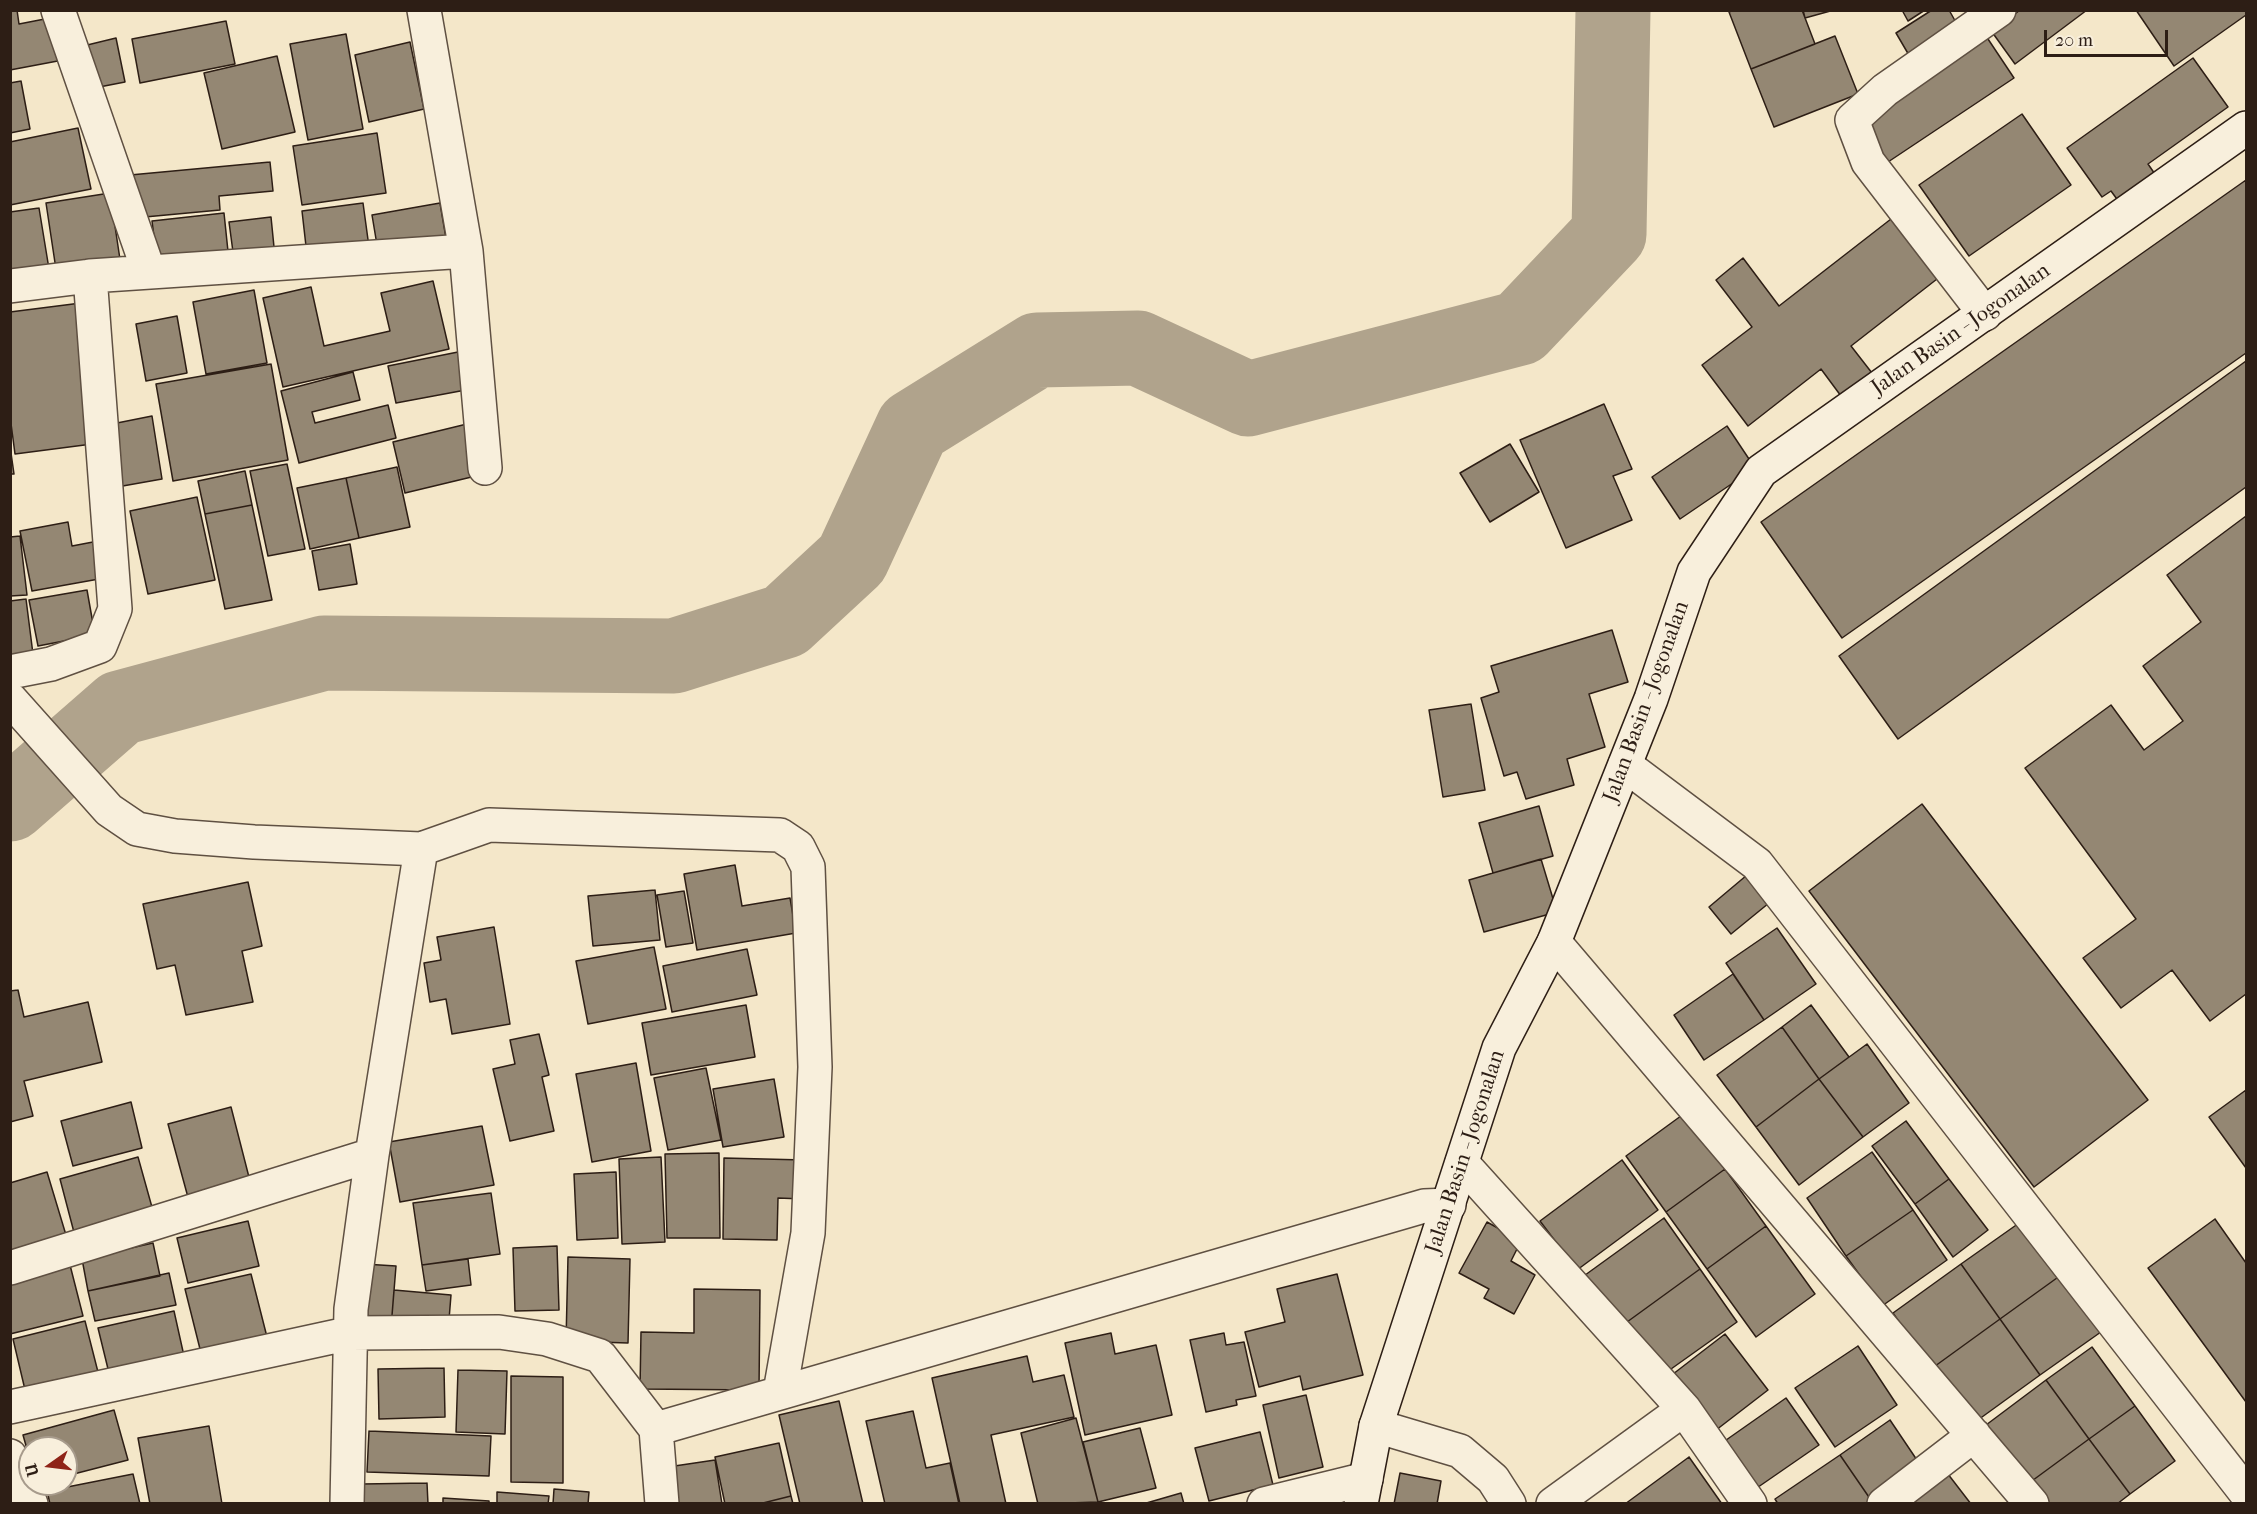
<!DOCTYPE html>
<html>
<head>
<meta charset="utf-8">
<style>
  body { margin:0 }
  #map { position:relative; width:2257px; height:1514px; overflow:hidden; background:#f4e7c9; font-family:"IM FELL French Canon",serif }
  canvas { display:block }
  .frame { position:absolute; inset:0; border:12px solid #2d1e15; pointer-events:none }
  .north { position:absolute; left:18px; top:1436px; width:60px; height:60px; box-sizing:border-box; background:#f8efdc; border:2px solid #a79b8c; border-radius:50%; rotate:256deg; font-size:16px; font-weight:700; line-height:24px; text-align:center; color:#2d1e15 }
  .north::after { content:''; display:block; margin:auto; width:21px; height:27px; background:#8f2418; clip-path:polygon(50% 0,100% 100%,50% 72%,0 100%) }
  .scale { position:absolute; left:2044px; top:30px; width:124px; height:27px; box-sizing:border-box; border:3px solid #2d1e15; border-top:0; padding-left:8px; font-size:18px; line-height:21px; white-space:nowrap; color:#2d1e15; -webkit-text-stroke:4px #f8efdc; paint-order:stroke }
</style>
</head>
<body>
<div id="map">
<canvas width="2257" height="1514"></canvas>
<div class="frame"></div>
<div class="north">U</div>
<div class="scale">20 m</div>
</div>
<script>
const context = document.querySelector('canvas').getContext('2d');
context.lineJoin = 'round';
function shape(rows) {
  const path = new Path2D();
  for (const r of rows) {
    path.moveTo(r[0], r[1]);
    for (let i = 2; i < r.length; i += 2) path.lineTo(r[i], r[i + 1]);
  }
  return path;
}
function trace(path, color, width, dash) {
  context.strokeStyle = color;
  context.lineWidth = width;
  context.lineCap = dash ? 'butt' : 'round';
  context.setLineDash(dash || []);
  context.stroke(path);
}
function paint(path, color) {
  context.fillStyle = color;
  context.fill(path, 'evenodd');
}
function drawText(font, color, halo, rows, align = 'center') {
  context.font = font + ' "IM FELL French Canon",serif';
  context.lineWidth = 6;
  context.setLineDash([]);
  context.textBaseline = 'middle';
  context.strokeStyle = halo;
  context.fillStyle = color;
  for (const [text, x, y, turn = 0] of rows) {
    context.save();
    context.translate(x, y);
    context.rotate((+turn || 0) * Math.PI / 180);
    context.textAlign = isNaN(turn) ? turn : align;
    if (halo) context.strokeText(text, 0, 0);
    context.fillText(text, 0, 0);
    context.restore();
  }
}
trace(shape([
  [10,804,120,708,324,653,674,656,785,621,852,559,913,427,1037,350,1138,348,1248,399,1520,328,1609,234,1613,10]
]), '#b0a38c', 75);
const building = shape([
  [10,10,17,10,19,24,55,17,63,60,10,70,10,10],
  [1734,10,1802,10,1815,44,1751,69,1729,12,1734,10],
  [1803,10,1834,10,1805,18,1803,10],
  [1902,10,1925,10,1908,21,1902,10],
  [1932,10,1949,10,1962,33,1913,62,1896,33,1932,10],
  [2020,10,2087,10,2015,64,1992,32,2020,10],
  [2136,10,2246,10,2246,15,2174,66,2136,10],
  [226,21,235,64,140,83,132,39,226,21],
  [346,34,363,129,308,140,290,44,346,34],
  [1835,36,1858,94,1774,127,1751,69,1835,36],
  [1986,36,2014,78,1885,164,1857,121,1986,36],
  [116,38,125,82,89,89,79,47,116,38],
  [410,42,424,109,369,122,355,55,410,42],
  [277,56,295,132,222,149,204,73,277,56],
  [2193,58,2228,107,2148,164,2159,180,2122,206,2111,191,2102,197,2067,148,2193,58],
  [21,81,30,129,10,133,10,83,21,81],
  [2022,114,2071,185,1969,256,1919,185,2022,114],
  [78,128,91,189,10,205,10,142,78,128],
  [377,133,386,193,302,205,293,146,377,133],
  [270,162,273,191,219,196,220,210,134,218,130,175,270,162],
  [2246,180,2246,353,1842,638,1761,522,2246,180],
  [110,193,121,266,57,276,46,203,110,193],
  [363,203,369,247,307,255,302,211,363,203],
  [440,203,446,238,378,251,372,215,440,203],
  [39,208,50,275,10,280,10,212,39,208],
  [1900,212,1946,272,1851,346,1872,373,1841,396,1821,369,1748,426,1702,365,1752,327,1716,280,1743,258,1779,306,1900,212],
  [224,213,229,261,158,268,152,221,224,213],
  [271,217,274,247,233,252,229,222,271,217],
  [433,281,449,349,283,387,263,298,311,287,324,346,390,331,381,293,433,281],
  [254,290,267,363,206,374,193,302,254,290],
  [81,303,100,443,15,454,10,416,10,312,81,303],
  [177,316,187,373,146,381,136,324,177,316],
  [463,351,471,389,396,403,388,366,463,351],
  [2246,361,2246,487,1898,739,1839,656,2246,361],
  [271,364,288,460,173,481,156,384,271,364],
  [353,372,360,400,312,412,315,423,388,405,396,438,299,463,281,391,353,372],
  [1604,404,1632,469,1613,476,1632,520,1566,548,1520,440,1604,404],
  [152,416,162,479,117,487,107,425,152,416],
  [471,423,484,474,405,493,393,442,471,423],
  [1727,426,1755,468,1680,519,1652,477,1727,426],
  [1510,444,1539,492,1490,522,1460,473,1510,444],
  [10,446,14,474,10,474,10,446],
  [287,464,305,549,268,556,250,471,287,464],
  [397,467,410,527,359,538,346,478,397,467],
  [245,471,252,505,205,514,198,481,245,471],
  [346,478,359,538,310,549,297,488,346,478],
  [197,497,215,580,148,594,130,511,197,497],
  [252,505,272,600,225,609,205,514,252,505],
  [2246,516,2246,994,2210,1021,2172,970,2121,1008,2083,958,2136,919,2025,768,2111,705,2144,750,2183,721,2143,666,2201,622,2167,575,2246,516],
  [68,522,72,546,93,542,99,579,32,591,20,531,68,522],
  [20,536,27,595,10,596,10,537,20,536],
  [350,544,357,584,319,590,312,551,350,544],
  [87,590,95,635,38,646,29,600,87,590],
  [26,599,34,662,10,665,10,601,26,599],
  [1612,630,1628,682,1589,694,1605,747,1567,759,1574,785,1526,799,1517,772,1504,776,1481,698,1499,692,1491,666,1612,630],
  [1471,704,1485,790,1443,797,1429,710,1471,704],
  [1922,804,2148,1100,2034,1187,1809,891,1922,804],
  [1539,806,1553,856,1493,873,1479,823,1539,806],
  [1541,859,1557,912,1484,932,1469,880,1541,859],
  [735,865,742,906,790,898,796,933,697,950,684,874,735,865],
  [1747,875,1769,903,1731,934,1709,907,1747,875],
  [248,882,262,946,242,951,253,1002,186,1015,175,965,157,969,143,904,248,882],
  [655,890,660,940,593,946,588,896,655,890],
  [684,891,693,943,666,947,657,895,684,891],
  [494,927,510,1024,452,1034,446,999,430,1002,424,963,441,960,437,937,494,927],
  [1777,928,1816,984,1764,1020,1726,963,1777,928],
  [654,947,666,1009,588,1024,576,961,654,947],
  [747,949,757,995,672,1012,663,966,747,949],
  [1733,974,1764,1020,1704,1060,1674,1015,1733,974],
  [18,990,24,1017,88,1002,102,1062,24,1081,33,1116,10,1122,10,991,18,990],
  [746,1005,755,1057,651,1075,642,1023,746,1005],
  [1811,1005,1849,1057,1819,1079,1782,1027,1811,1005],
  [1782,1027,1819,1079,1756,1127,1717,1075,1782,1027],
  [539,1034,549,1075,542,1077,554,1131,510,1141,493,1069,515,1064,510,1040,539,1034],
  [1867,1044,1909,1103,1863,1137,1819,1079,1867,1044],
  [636,1063,651,1151,592,1162,576,1074,636,1063],
  [706,1068,721,1140,668,1150,654,1078,706,1068],
  [774,1079,784,1137,723,1147,713,1089,774,1079],
  [1819,1079,1863,1137,1799,1185,1756,1127,1819,1079],
  [2246,1090,2246,1168,2209,1117,2246,1090],
  [131,1102,142,1148,73,1166,61,1121,131,1102],
  [231,1107,251,1185,189,1201,168,1124,231,1107],
  [1685,1113,1725,1169,1666,1212,1626,1156,1685,1113],
  [1906,1121,1949,1179,1915,1204,1872,1146,1906,1121],
  [482,1126,494,1185,400,1202,389,1142,482,1126],
  [1872,1152,1913,1210,1846,1256,1807,1198,1872,1152],
  [719,1153,720,1238,667,1238,665,1154,719,1153],
  [138,1157,155,1218,76,1240,60,1179,138,1157],
  [661,1157,665,1242,622,1244,619,1159,661,1157],
  [724,1158,804,1160,803,1199,778,1198,777,1240,723,1239,724,1158],
  [1622,1160,1658,1210,1577,1270,1540,1221,1622,1160],
  [1725,1169,1766,1226,1707,1269,1666,1212,1725,1169],
  [47,1172,69,1245,10,1255,10,1183,47,1172],
  [616,1172,618,1238,577,1240,574,1174,616,1172],
  [1949,1179,1988,1230,1953,1257,1915,1204,1949,1179],
  [491,1193,500,1254,422,1265,413,1203,491,1193],
  [1913,1210,1947,1260,1882,1306,1846,1256,1913,1210],
  [2029,1216,2068,1270,2000,1319,1961,1264,2029,1216],
  [1664,1218,1700,1269,1627,1322,1581,1278,1664,1218],
  [2215,1219,2246,1263,2246,1402,2148,1268,2215,1219],
  [248,1221,259,1266,188,1283,177,1238,248,1221],
  [1487,1222,1521,1241,1511,1261,1535,1275,1514,1314,1484,1298,1489,1289,1459,1273,1487,1222],
  [1766,1226,1815,1294,1756,1337,1707,1269,1766,1226],
  [153,1243,160,1276,88,1291,82,1259,153,1243],
  [557,1246,559,1310,515,1311,513,1248,557,1246],
  [568,1257,630,1259,628,1343,566,1341,568,1257],
  [468,1259,471,1285,426,1291,422,1265,468,1259],
  [364,1264,396,1266,391,1328,359,1325,364,1264],
  [1961,1264,2000,1319,1931,1369,1893,1313,1961,1264],
  [70,1265,83,1316,10,1334,10,1280,70,1265],
  [1700,1269,1737,1322,1664,1374,1627,1322,1700,1269],
  [2068,1270,2108,1327,2040,1375,2000,1319,2068,1270],
  [169,1273,176,1305,95,1321,88,1291,169,1273],
  [251,1274,267,1337,201,1353,185,1289,251,1274],
  [1337,1274,1363,1375,1303,1390,1300,1376,1259,1387,1245,1332,1285,1322,1277,1289,1337,1274],
  [694,1289,760,1290,759,1390,640,1389,641,1332,694,1333,694,1289],
  [394,1290,451,1295,448,1332,391,1328,394,1290],
  [174,1311,184,1356,109,1373,98,1328,174,1311],
  [2000,1319,2040,1375,1971,1425,1931,1369,2000,1319],
  [85,1321,99,1376,26,1394,13,1339,85,1321],
  [1111,1333,1115,1354,1156,1345,1172,1415,1085,1435,1065,1343,1111,1333],
  [1224,1333,1226,1345,1244,1342,1256,1396,1236,1400,1237,1405,1206,1412,1190,1340,1224,1333],
  [1725,1334,1768,1390,1707,1437,1664,1381,1725,1334],
  [1858,1346,1897,1405,1835,1447,1795,1388,1858,1346],
  [2092,1347,2135,1406,2089,1439,2046,1380,2092,1347],
  [1027,1356,1033,1382,1064,1375,1074,1417,991,1435,1006,1504,960,1504,932,1378,1027,1356],
  [444,1368,445,1417,379,1419,378,1369,444,1368],
  [458,1370,507,1371,505,1434,456,1432,458,1370],
  [511,1376,563,1377,563,1483,511,1482,511,1376],
  [2046,1380,2089,1439,2025,1486,1982,1428,2046,1380],
  [1306,1395,1323,1467,1279,1478,1263,1405,1306,1395],
  [1786,1398,1819,1445,1751,1492,1719,1445,1786,1398],
  [839,1401,863,1504,800,1504,779,1415,839,1401],
  [2135,1406,2175,1461,2130,1494,2089,1439,2135,1406],
  [114,1410,128,1460,66,1476,66,1448,30,1448,30,1460,23,1435,114,1410],
  [913,1411,926,1468,950,1463,959,1504,885,1504,866,1421,913,1411],
  [1076,1418,1098,1502,1038,1504,1021,1433,1076,1418],
  [1890,1420,1923,1469,1873,1503,1840,1455,1890,1420],
  [209,1426,222,1504,150,1504,138,1438,209,1426],
  [1140,1428,1156,1488,1098,1502,1083,1442,1140,1428],
  [369,1431,491,1436,489,1476,367,1472,369,1431],
  [1260,1432,1273,1485,1209,1501,1195,1448,1260,1432],
  [2089,1439,2130,1494,2117,1504,2038,1504,2025,1486,2089,1439],
  [779,1443,791,1496,759,1504,725,1504,715,1457,779,1443],
  [1840,1455,1873,1503,1778,1504,1775,1499,1840,1455],
  [1689,1457,1722,1504,1625,1504,1689,1457],
  [715,1460,722,1504,666,1504,661,1468,715,1460],
  [1941,1465,1971,1504,1893,1504,1941,1465],
  [1400,1473,1441,1481,1437,1504,1394,1504,1400,1473],
  [133,1474,140,1504,50,1504,47,1491,133,1474],
  [427,1483,428,1504,362,1504,362,1484,427,1483],
  [554,1489,589,1492,588,1504,553,1504,554,1489],
  [497,1492,549,1496,548,1504,497,1504,497,1492],
  [1181,1493,1184,1504,1143,1504,1181,1493],
  [791,1496,793,1504,759,1504,791,1496],
  [443,1498,489,1501,489,1504,443,1504,443,1498]
]);
paint(building, '#948773');
trace(building, '#2d1e15', 1.5);
const minor = shape([
  [58,10,149,272],
  [424,10,466,251,485,468],
  [10,286,90,276,466,251],
  [1985,314,1868,162,1852,120,1885,90,1999,10],
  [10,672,51,664,100,646,115,609,90,276],
  [10,699,109,810,137,829,175,836,254,842,421,849,489,825,780,835,798,847,808,867,815,1067,808,1233,780,1392],
  [1625,765,1757,864,2246,1493],
  [1554,942,2032,1504],
  [1462,1163,1684,1409,1750,1504],
  [10,1268,372,1155],
  [10,1407,351,1333,499,1332,547,1339,600,1356,656,1429],
  [1376,1426,1460,1451,1493,1479,1509,1504],
  [10,1456,31,1504],
  [347,1504,351,1309,372,1155,421,849],
  [662,1504,656,1429,1424,1206,1449,1205],
  [1264,1504,1366,1479],
  [1553,1504,1684,1409],
  [1884,1504,1974,1435]
]);
const secondary = shape([
  [1361,1504,1376,1426,1499,1048,1554,942,1651,699,1694,572,1761,471,2246,128]
]);
trace(minor, '#5f5042', 36);
trace(secondary, '#2d1e15', 36);
trace(minor, '#f8efdc', 33);
trace(secondary, '#f8efdc', 33);
drawText('22px', '#2d1e15', '#f8efdc', [
  ["Jalan Basin - Jogonalan",1961,330,-35],
  ["Jalan Basin - Jogonalan",1647,702,-70],
  ["Jalan Basin - Jogonalan",1466,1152,-72]
]);
</script>
</body>
</html>
